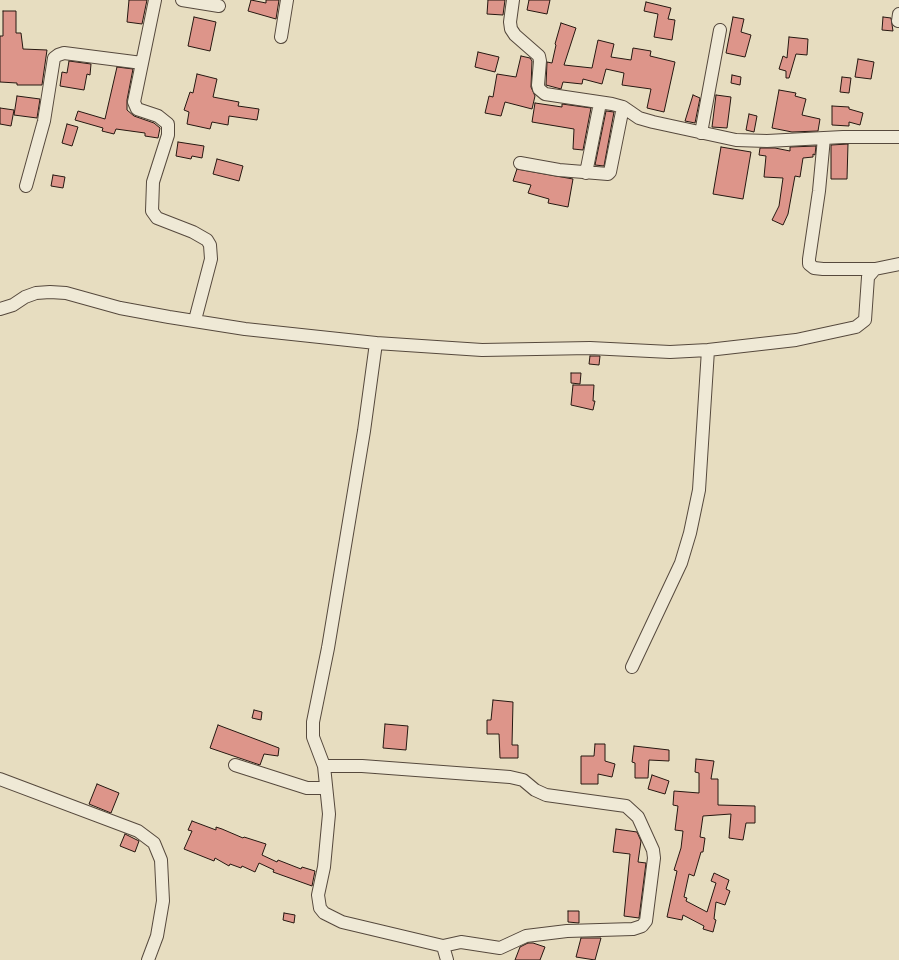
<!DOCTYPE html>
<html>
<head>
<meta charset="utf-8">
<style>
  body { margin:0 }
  canvas { display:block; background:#e7ddc0 }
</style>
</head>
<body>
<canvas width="899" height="960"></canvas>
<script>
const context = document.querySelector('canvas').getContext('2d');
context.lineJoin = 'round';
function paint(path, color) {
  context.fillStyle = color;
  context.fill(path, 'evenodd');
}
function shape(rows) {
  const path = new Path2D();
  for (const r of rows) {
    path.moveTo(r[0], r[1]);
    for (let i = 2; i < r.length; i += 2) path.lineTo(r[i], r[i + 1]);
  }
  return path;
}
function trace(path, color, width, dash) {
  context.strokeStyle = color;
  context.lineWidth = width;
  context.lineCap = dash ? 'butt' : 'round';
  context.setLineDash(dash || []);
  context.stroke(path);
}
const building = shape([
  [129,0,147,0,142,24,127,22,129,0],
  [251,0,266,3,266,0,279,0,276,19,248,11,251,0],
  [488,0,505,0,503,15,487,14,488,0],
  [529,0,550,0,547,14,527,10,529,0],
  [646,2,671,8,668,19,675,20,672,40,654,37,658,14,644,11,646,2],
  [3,11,16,11,16,33,21,33,23,49,47,50,42,85,17,85,17,83,0,82,0,36,3,36,3,11],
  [194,17,216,22,210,51,188,46,194,17],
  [733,17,744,19,741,32,751,35,745,57,726,53,733,17],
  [883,17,891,18,893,31,882,30,883,17],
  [561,23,576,28,564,65,592,68,598,40,614,44,611,57,631,60,633,48,651,51,650,56,675,62,664,112,647,108,651,89,622,85,624,73,606,69,602,84,583,79,582,84,563,82,561,89,546,85,547,62,552,63,556,45,555,44,561,23],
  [789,37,808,39,807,55,796,54,789,78,786,78,786,71,779,69,783,56,787,58,789,37],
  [478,52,499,57,495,72,475,67,478,52],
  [521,56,530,58,532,61,531,87,535,96,532,109,505,102,501,116,485,113,489,96,493,97,497,74,516,77,521,56],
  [858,59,874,62,871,79,855,77,858,59],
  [69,61,91,64,90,75,87,74,84,90,60,86,62,72,67,73,69,61],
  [117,67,133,69,127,100,127,110,134,116,154,123,160,128,158,138,145,136,145,133,116,129,114,134,102,131,103,128,75,120,78,111,105,119,117,67],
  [197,74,217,79,213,97,239,102,238,106,259,109,257,120,229,116,228,125,212,122,210,129,187,124,189,112,184,110,190,92,193,93,197,74],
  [732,75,741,77,740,85,731,83,732,75],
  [842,77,851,78,849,93,840,92,842,77],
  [779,90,796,93,795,96,806,99,802,115,820,119,818,131,792,132,772,128,779,90],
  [693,95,700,98,695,123,685,121,693,95],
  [716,95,731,97,727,128,712,127,716,95],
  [17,96,40,99,37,118,14,115,17,96],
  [535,103,562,107,562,104,591,108,583,150,573,149,574,129,532,122,535,103],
  [832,106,849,107,849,109,863,113,860,125,849,122,849,126,832,125,832,106],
  [0,108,14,110,11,126,0,124,0,108],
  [606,111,614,112,604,166,595,165,606,111],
  [749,114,757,116,754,132,746,130,749,114],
  [67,124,78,127,72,146,62,143,67,124],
  [178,142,204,146,202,158,192,156,191,159,176,156,178,142],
  [848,144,847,179,831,179,831,145,848,144],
  [816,146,815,155,813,154,813,157,803,158,800,177,795,176,788,214,783,225,772,220,779,206,783,178,764,177,766,156,759,155,760,148,775,148,790,151,790,147,816,146],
  [721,147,751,152,743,199,713,194,721,147],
  [217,159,243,166,239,181,213,174,217,159],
  [517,169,573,179,568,207,548,203,549,199,528,193,531,185,513,181,517,169],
  [53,175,65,177,63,188,51,186,53,175],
  [590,356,600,356,599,365,589,364,590,356],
  [571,373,581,373,580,384,571,383,571,373],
  [573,385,594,385,593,401,595,401,593,410,571,405,573,385],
  [493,700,513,702,512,745,518,745,518,758,500,758,499,734,487,734,487,720,491,720,493,700],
  [254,710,262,712,261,720,252,718,254,710],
  [385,724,408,726,406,750,383,748,385,724],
  [218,725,279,748,278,756,264,754,260,765,210,748,218,725],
  [595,744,605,744,605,761,615,764,612,777,598,774,598,784,581,784,581,756,594,756,595,744],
  [634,746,669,750,669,761,649,760,648,778,635,778,635,763,632,762,634,746],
  [696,759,714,761,711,779,718,779,718,805,755,806,755,823,746,823,743,840,729,838,731,814,703,816,700,837,705,838,703,852,701,852,694,876,689,874,684,897,687,898,686,901,707,912,716,883,711,881,714,873,729,880,726,889,730,891,725,905,716,902,714,919,716,920,713,932,703,929,704,926,683,915,682,920,667,917,677,871,674,870,681,848,683,831,675,830,678,806,673,805,674,791,699,793,699,773,695,772,696,759],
  [652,775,669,781,665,794,648,789,652,775],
  [97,784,119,793,111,813,89,804,97,784],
  [192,821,216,830,216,827,222,829,243,838,244,837,266,844,262,855,277,862,278,860,301,869,302,867,315,871,312,886,273,872,274,870,259,863,255,872,242,866,241,868,230,864,229,866,215,858,214,861,184,849,192,831,188,830,192,821],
  [616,829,637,832,641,841,638,862,646,863,639,918,624,916,630,854,613,852,616,829],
  [125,834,139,841,135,852,120,846,125,834],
  [568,911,579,911,579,923,568,922,568,911],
  [284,913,295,915,294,923,283,920,284,913],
  [581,938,601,938,595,960,576,957,581,938],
  [528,943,533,943,545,947,540,960,515,960,520,947,528,943]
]);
paint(building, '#dd958a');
trace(building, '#261811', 1);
const street = shape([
  [155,0,134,102,137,109,158,116,168,124,168,135,153,182,152,211,157,218,193,232,207,240,210,245,211,259,195,320],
  [182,0,219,6],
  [513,0,510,22,511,29,515,35,539,56,540,61,538,85,539,89,545,94,612,104,623,107,639,118,653,122,736,140,767,141,843,137,899,137],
  [898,21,899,14],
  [281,37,287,0],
  [701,133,720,30],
  [824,138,819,191,809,259,809,264,814,268,823,269,875,269],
  [520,163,559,170,608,174,610,172,623,107],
  [586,173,600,103],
  [26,186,44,121,54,58,58,55,64,53,142,63],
  [0,309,13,305,25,297,36,293,50,292,66,293,120,308,169,317,245,329,376,343,482,350,590,348,670,352,708,350,796,340,856,327,865,320,868,277,875,269,899,264],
  [632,667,681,563,690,533,699,490,708,350],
  [235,765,307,788,326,788],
  [324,766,362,766,510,777,523,780,535,790,546,795,626,806,638,817,653,850,654,858,646,921,642,926,633,929,567,931,526,936,500,948,461,942,443,946,342,922,324,913,320,908,318,895,324,867,329,814,324,766,313,737,313,722,328,648,364,431,376,343],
  [0,779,138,831,154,843,161,860,163,901,157,936,148,960],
  [443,946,447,960]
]);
trace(street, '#56493d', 14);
trace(street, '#efe9d6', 12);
</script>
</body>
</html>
